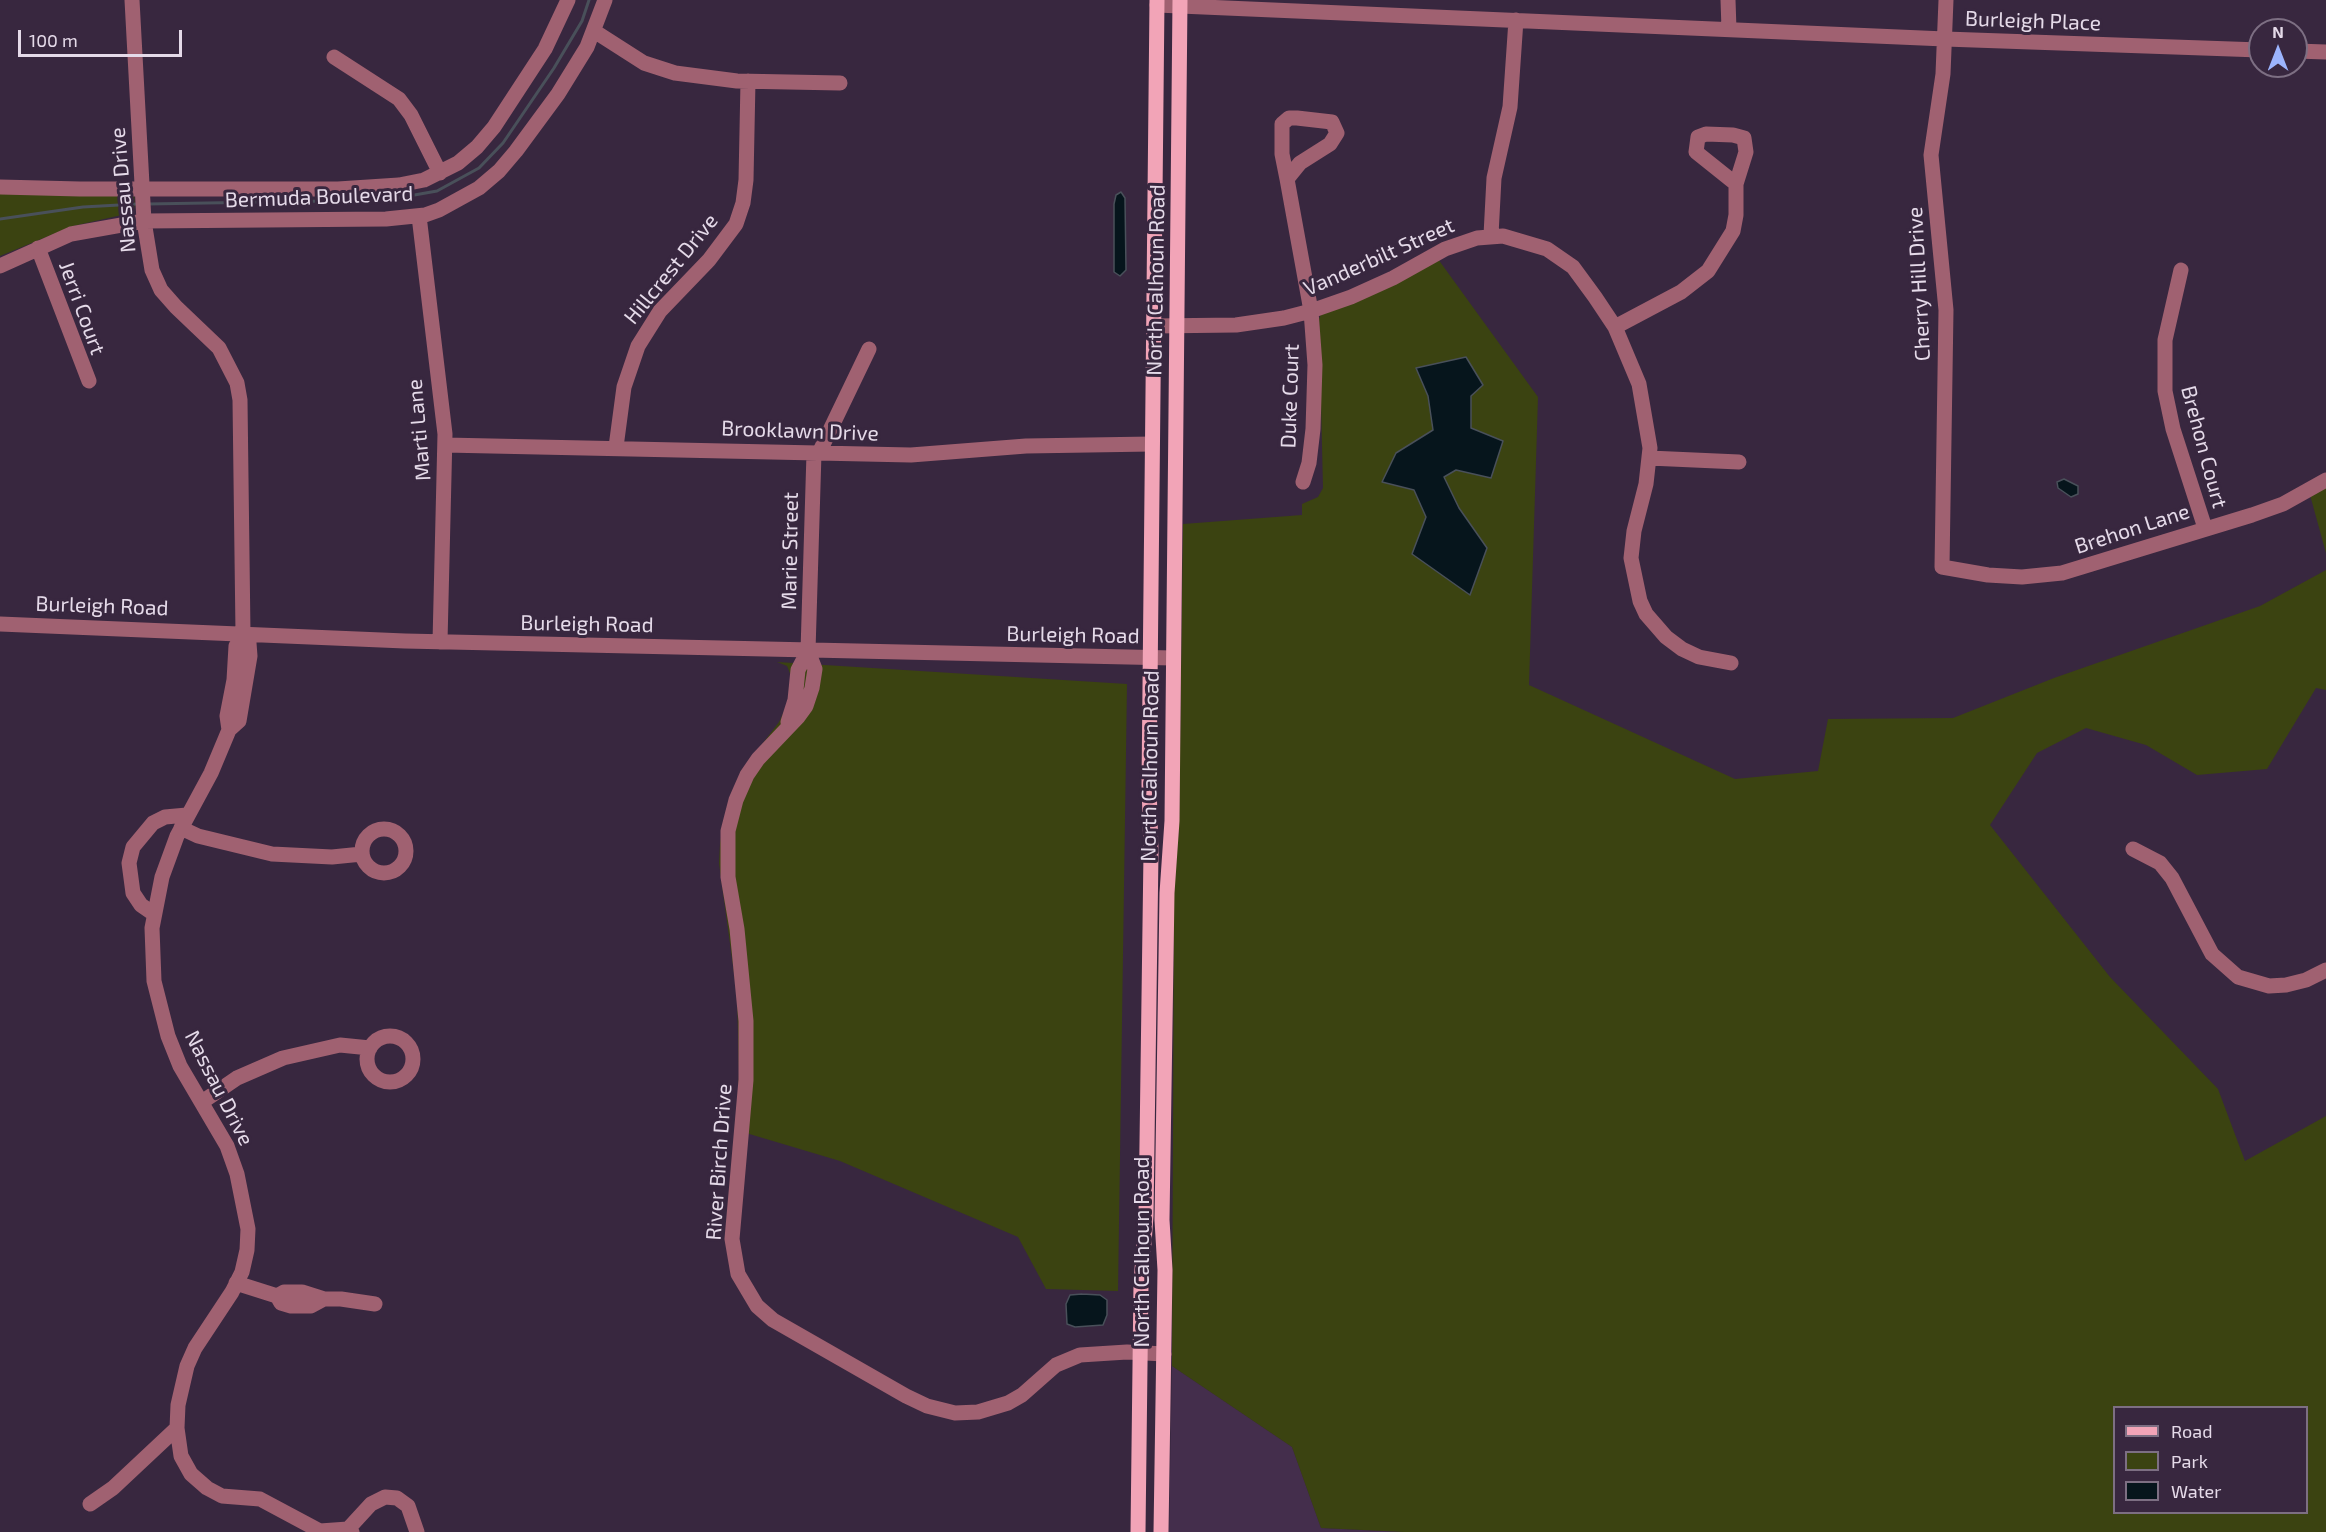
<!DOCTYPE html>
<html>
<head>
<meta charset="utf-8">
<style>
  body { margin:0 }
  #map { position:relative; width:2326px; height:1532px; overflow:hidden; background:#38273f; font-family:"Exo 2",sans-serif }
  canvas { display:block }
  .legend { position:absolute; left:2113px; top:1406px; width:195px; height:108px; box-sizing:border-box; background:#38273f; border:2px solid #7d6f83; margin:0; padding:8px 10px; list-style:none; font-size:18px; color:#e5dae9 }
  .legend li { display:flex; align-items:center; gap:12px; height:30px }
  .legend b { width:30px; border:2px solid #7d6f83 }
  .north { position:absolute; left:2248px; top:18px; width:60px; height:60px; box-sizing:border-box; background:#38273f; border:2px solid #7d6f83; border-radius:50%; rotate:0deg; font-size:16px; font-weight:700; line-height:24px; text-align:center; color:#e5dae9 }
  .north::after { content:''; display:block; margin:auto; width:21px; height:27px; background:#9cb4fd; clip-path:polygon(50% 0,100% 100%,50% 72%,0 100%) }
  .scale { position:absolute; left:18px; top:30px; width:164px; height:27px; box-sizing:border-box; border:3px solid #e5dae9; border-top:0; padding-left:8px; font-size:18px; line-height:21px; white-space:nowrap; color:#e5dae9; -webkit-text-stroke:4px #38273f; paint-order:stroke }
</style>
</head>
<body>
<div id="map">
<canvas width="2326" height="1532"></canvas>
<ul class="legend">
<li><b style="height:8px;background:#f2a4b7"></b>Road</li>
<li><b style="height:16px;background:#3b4311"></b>Park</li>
<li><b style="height:16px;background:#06151c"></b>Water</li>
</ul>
<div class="north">N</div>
<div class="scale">100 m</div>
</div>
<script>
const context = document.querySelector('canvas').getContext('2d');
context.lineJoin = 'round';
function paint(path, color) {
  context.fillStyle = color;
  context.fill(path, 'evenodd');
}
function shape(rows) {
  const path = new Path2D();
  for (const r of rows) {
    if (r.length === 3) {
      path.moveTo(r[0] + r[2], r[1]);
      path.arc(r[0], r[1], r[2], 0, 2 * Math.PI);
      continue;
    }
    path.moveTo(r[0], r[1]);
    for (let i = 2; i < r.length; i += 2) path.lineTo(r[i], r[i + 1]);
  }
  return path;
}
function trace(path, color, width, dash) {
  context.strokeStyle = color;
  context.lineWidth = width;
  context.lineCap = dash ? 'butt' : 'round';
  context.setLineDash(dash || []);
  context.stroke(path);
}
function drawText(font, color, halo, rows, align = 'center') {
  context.font = font + ' "Exo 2",sans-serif';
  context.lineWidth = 6;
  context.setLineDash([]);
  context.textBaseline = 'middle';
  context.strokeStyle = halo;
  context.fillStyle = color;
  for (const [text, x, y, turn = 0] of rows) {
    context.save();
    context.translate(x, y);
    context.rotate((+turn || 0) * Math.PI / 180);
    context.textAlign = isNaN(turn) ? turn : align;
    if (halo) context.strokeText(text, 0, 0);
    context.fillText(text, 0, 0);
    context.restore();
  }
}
paint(shape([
  [1172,1366,1292,1447,1321,1528,1404,1532,1169,1532]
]), '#442e4c');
paint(shape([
  [0,190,134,192,135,212,73,226,0,256],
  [1438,259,1538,397,1529,685,1735,779,1818,771,1828,719,1953,718,2054,678,2260,606,2326,570,2326,690,2316,688,2267,769,2197,775,2146,745,2086,728,2037,753,1990,825,2110,977,2218,1089,2245,1161,2326,1116,2326,1532,1404,1532,1321,1528,1292,1447,1172,1366,1174,893,1179,825,1183,524,1302,515,1302,504,1318,497,1323,488,1319,319,1321,314],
  [2114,1408,2306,1408,2306,1512,2114,1512],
  [2326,486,2326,553,2310,495],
  [777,662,1127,684,1118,1291,1046,1289,1018,1237,840,1161,736,1130,739,1073,737,995,719,863,720,844,723,824,741,772,779,722,788,703,791,676,787,666]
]), '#3b4311');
const water = shape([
  [1121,192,1125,198,1126,270,1120,276,1114,272,1114,204,1116,195,1121,192],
  [1466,357,1483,385,1471,396,1471,428,1503,441,1491,478,1456,470,1444,477,1459,508,1487,548,1470,595,1412,554,1426,517,1414,490,1382,482,1396,453,1433,430,1428,396,1416,368,1466,357],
  [2064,479,2078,486,2078,494,2071,497,2058,488,2057,482,2064,479],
  [1082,1294,1100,1295,1107,1300,1107,1315,1103,1325,1075,1327,1067,1324,1066,1304,1070,1295,1082,1294]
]);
paint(water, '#06151c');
trace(water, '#49505a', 1.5);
trace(shape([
  [147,204,386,200,437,191,479,168,503,143,554,68,582,21,589,0],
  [0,219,83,207,137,204]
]), '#49505a', 3);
trace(shape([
  [132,0,144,221,152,270,161,290,176,307,219,348,237,383,240,400,243,633,236,646,234,680,227,716,229,730],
  [1728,0,1729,29],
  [1946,0,1943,74,1931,155,1946,310,1942,567,1988,575,2022,577,2062,573,2252,515,2283,504,2326,480],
  [1157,5,1945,39,2260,50],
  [594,31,644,63,675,73,737,81,840,83],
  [2296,51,2326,52],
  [334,57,399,99,411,115,440,173],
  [1297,118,1332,122,1337,133,1330,144,1300,163,1287,179,1282,154,1282,124,1289,118,1297,118],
  [1706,134,1733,135,1744,138,1746,152,1736,184,1696,152,1698,137,1706,134],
  [1287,179,1311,311,1315,365,1313,429,1309,463,1303,482],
  [0,187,80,189,338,189,399,185,424,180,458,163,477,147,494,127,545,49,568,0],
  [419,216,445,434,440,642],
  [1491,235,1494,178,1510,107,1516,20],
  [38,248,89,381],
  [0,266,71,234,144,221,386,219,425,215,439,210,479,188,499,171,516,151,558,94,587,47,605,0],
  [2181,270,2165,340,2165,391,2173,429,2205,528],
  [1154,326,1236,325,1284,318,1311,311,1351,297,1393,278,1445,249,1477,238,1503,236,1547,249,1573,267,1595,297,1615,327,1639,384,1650,448,1646,484,1634,531,1631,558,1640,601,1646,614,1666,637,1682,649,1699,657,1731,663],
  [1615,327,1681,292,1708,271,1733,231,1736,215,1736,184],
  [445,445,911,455,1026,446,1152,444],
  [616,447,624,387,638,346,660,311,709,260,736,224,743,203,746,180,748,81],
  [814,453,808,651,815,669,812,688,806,706,798,717,758,759,747,775,736,800,728,831,728,877,737,929,746,1021,746,1080,732,1239,738,1274,757,1306,773,1320,906,1396,927,1406,955,1413,978,1412,1008,1403,1022,1395,1056,1365,1080,1355,1127,1352,1164,1354],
  [819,453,869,349],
  [1649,458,1739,462],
  [0,624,405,641,1173,658],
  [243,633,249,643,250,656,239,721,229,730,211,773,177,836,162,877,152,928,154,981,168,1036,180,1066,227,1146,237,1174,248,1229,247,1250,242,1272,232,1292,195,1348,187,1366,178,1405,177,1428,181,1456,191,1474,207,1488,222,1496,260,1499,320,1531,348,1529,352,1532],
  [788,722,795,700,798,670,808,651],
  [181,828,198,836,272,854,332,857,362,854],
  [384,851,22],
  [2133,849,2160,863,2172,878,2212,954,2238,977,2269,986,2286,985,2306,980,2326,970],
  [154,914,141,905,133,893,129,863,133,847,153,823,165,817,187,815],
  [390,1059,23],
  [202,1102,237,1078,283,1058,340,1045,370,1048],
  [236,1283,277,1296,284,1292,302,1292,324,1299],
  [277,1296,281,1303,291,1306,311,1306,324,1299,341,1299,375,1304],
  [90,1504,113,1488,177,1428],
  [348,1529,371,1504,385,1497,397,1498,408,1506,417,1532]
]), '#a06171', 15);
trace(shape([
  [1138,1532,1141,1283,1146,1216,1151,852,1149,784,1157,0],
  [1161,1532,1165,1270,1162,1220,1167,893,1172,821,1180,0]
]), '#f2a4b7', 15);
drawText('21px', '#e5dae9', '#38273f', [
  ["Burleigh Place",2033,21,2],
  ["Nassau Drive",123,190,-95],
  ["Bermuda Boulevard",319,197,-2],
  ["Vanderbilt Street",1379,257,-24],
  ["Hillcrest Drive",671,269,-51],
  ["North Calhoun Road",1156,280,-89],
  ["Cherry Hill Drive",1919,284,-93],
  ["Jerri Court",82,308,70],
  ["Duke Court",1290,396,-88],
  ["Marti Lane",419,430,-95],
  ["Brooklawn Drive",800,431,2],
  ["Brehon Court",2204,447,75],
  ["Brehon Lane",2132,529,-18],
  ["Marie Street",790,551,-89],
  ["Burleigh Road",102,606,2],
  ["Burleigh Road",587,624,1],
  ["Burleigh Road",1073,635,1],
  ["North Calhoun Road",1150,766,-89],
  ["Nassau Drive",219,1088,63],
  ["River Birch Drive",719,1162,-86],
  ["North Calhoun Road",1142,1252,-90]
]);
</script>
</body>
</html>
